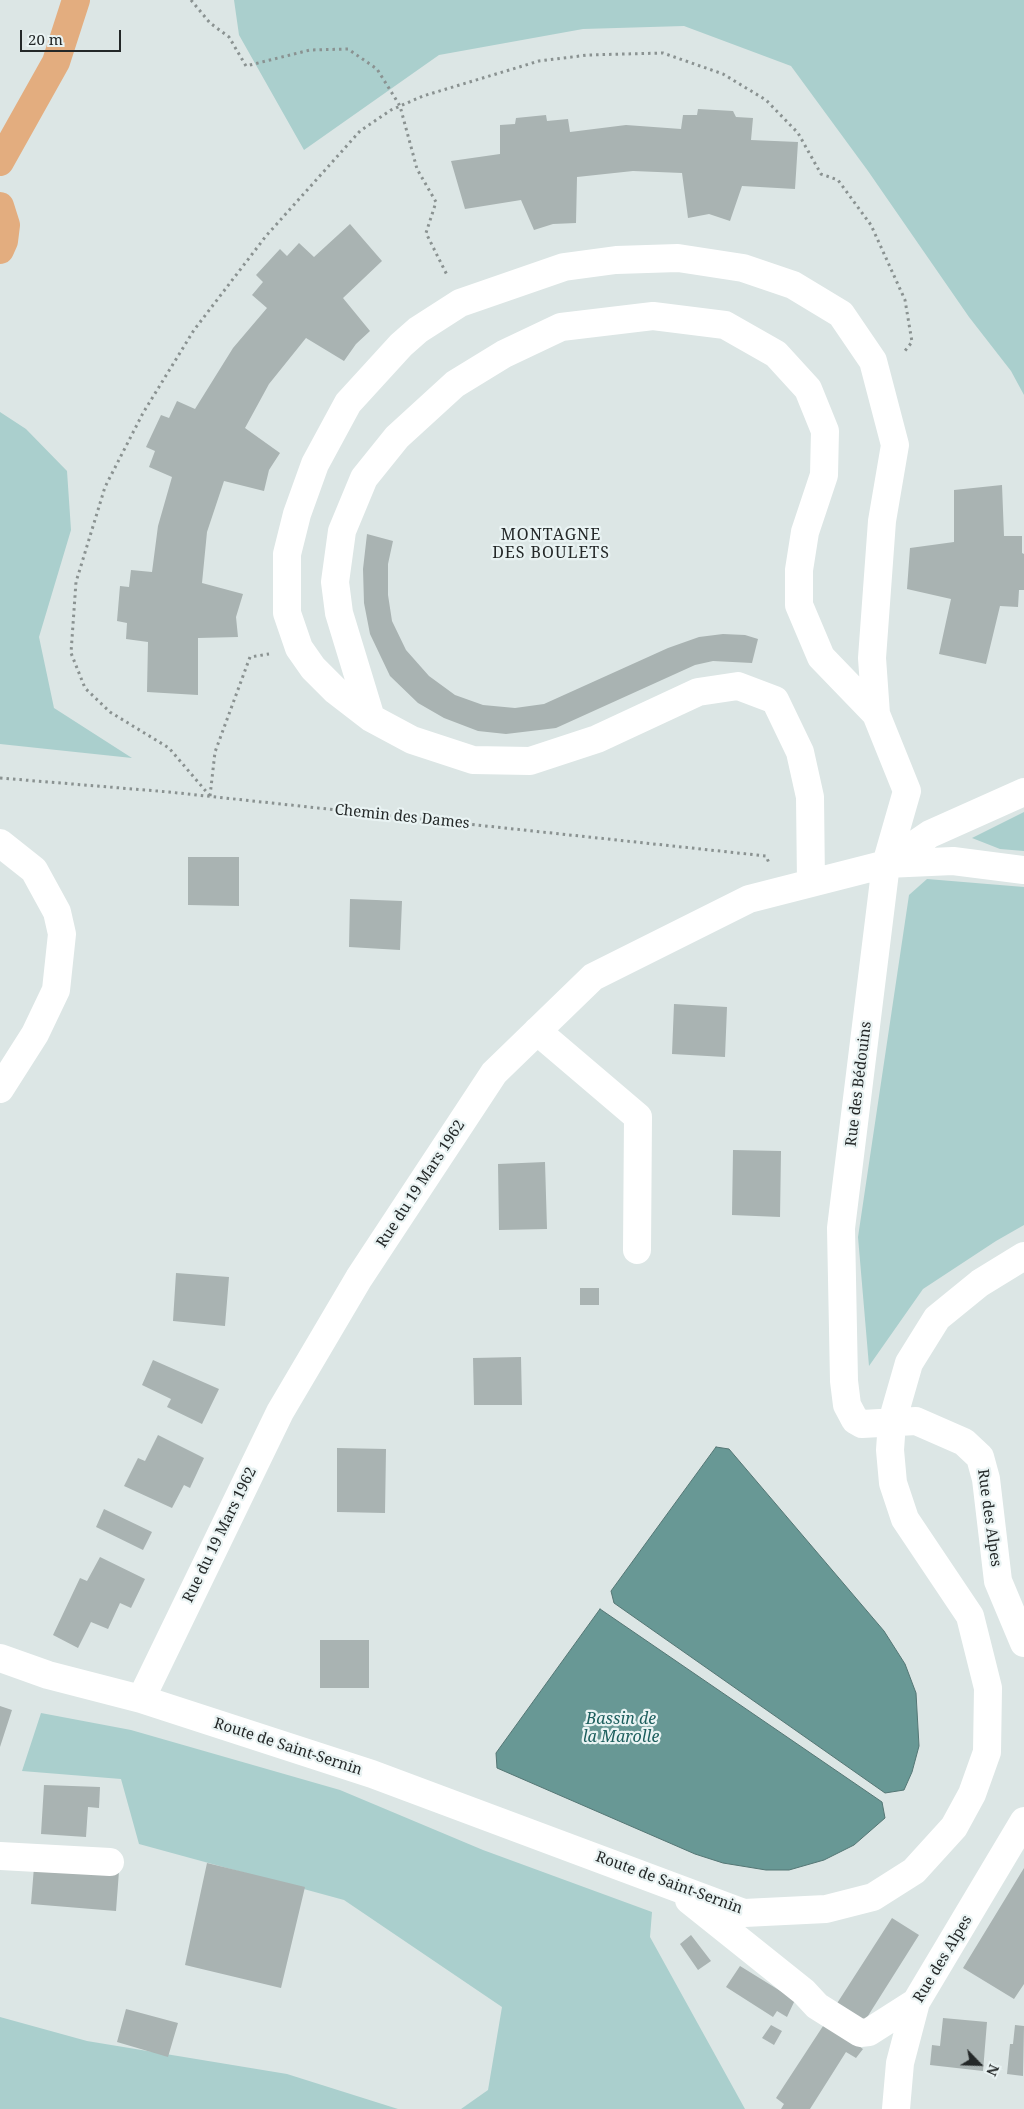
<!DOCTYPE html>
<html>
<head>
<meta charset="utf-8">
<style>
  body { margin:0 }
  #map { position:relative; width:1024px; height:2109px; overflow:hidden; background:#dce6e5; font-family:"Noto Serif",serif }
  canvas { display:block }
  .north { position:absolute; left:954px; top:2039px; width:50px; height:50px; -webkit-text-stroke:4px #e9f3f3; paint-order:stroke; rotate:114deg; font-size:14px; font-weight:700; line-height:20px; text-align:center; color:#242828 }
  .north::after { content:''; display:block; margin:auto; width:18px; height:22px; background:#242828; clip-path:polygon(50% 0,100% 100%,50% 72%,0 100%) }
  .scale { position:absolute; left:20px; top:30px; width:101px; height:22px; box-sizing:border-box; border:2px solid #242828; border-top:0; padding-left:6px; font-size:15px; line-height:18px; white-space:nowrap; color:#242828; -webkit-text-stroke:4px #e9f3f3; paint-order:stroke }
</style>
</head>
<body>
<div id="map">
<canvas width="1024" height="2109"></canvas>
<div class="north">N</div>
<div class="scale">20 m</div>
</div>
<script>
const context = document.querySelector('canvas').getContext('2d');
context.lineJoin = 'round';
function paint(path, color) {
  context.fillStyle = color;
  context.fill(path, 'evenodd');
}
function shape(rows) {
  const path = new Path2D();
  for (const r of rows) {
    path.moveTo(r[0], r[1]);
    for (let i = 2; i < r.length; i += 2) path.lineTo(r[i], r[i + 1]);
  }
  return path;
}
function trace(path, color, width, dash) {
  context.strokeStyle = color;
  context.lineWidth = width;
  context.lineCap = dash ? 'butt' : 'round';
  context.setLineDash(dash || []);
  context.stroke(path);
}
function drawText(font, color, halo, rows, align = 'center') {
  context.font = font + ' "Noto Serif",serif';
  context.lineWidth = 4.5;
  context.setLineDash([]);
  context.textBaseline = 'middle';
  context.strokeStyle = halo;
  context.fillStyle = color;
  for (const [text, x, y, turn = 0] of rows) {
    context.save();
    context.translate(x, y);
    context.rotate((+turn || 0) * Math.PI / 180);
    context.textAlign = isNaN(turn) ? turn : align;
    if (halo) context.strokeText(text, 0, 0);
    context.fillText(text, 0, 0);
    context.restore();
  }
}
paint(shape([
  [234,0,1024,0,1024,395,1011,371,969,317,868,171,791,66,684,26,583,29,439,55,304,150,239,35],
  [0,412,26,429,67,471,71,530,39,637,54,708,132,758,0,744],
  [1024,812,1024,851,1000,849,972,838],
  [927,879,1024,887,1024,1225,996,1241,923,1289,869,1366,858,1237,909,895],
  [41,1713,131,1730,340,1790,483,1850,652,1912,650,1937,745,2109,461,2109,488,2090,502,2007,344,1900,139,1844,121,1779,22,1771],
  [0,2017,87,2041,287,2074,398,2109,0,2109]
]), '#aacfcd');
const water = shape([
  [716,1447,729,1449,884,1631,905,1664,916,1693,919,1746,912,1772,904,1790,885,1793,614,1603,611,1591,716,1447],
  [600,1609,882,1802,885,1818,854,1845,824,1860,789,1870,766,1870,723,1863,695,1854,497,1768,496,1753,600,1609]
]);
paint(water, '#689895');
trace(water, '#547674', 1);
paint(shape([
  [698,109,733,111,736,117,753,118,751,140,798,142,795,189,742,186,730,221,709,214,688,218,682,173,633,171,577,177,576,223,553,224,534,230,521,200,465,209,451,161,500,154,500,125,515,124,516,118,546,115,547,121,568,119,570,132,626,125,681,129,683,115,697,115],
  [350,224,382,261,343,298,370,331,356,344,344,361,306,338,269,384,245,428,280,453,269,470,264,491,224,481,207,532,202,583,243,594,236,617,238,637,198,638,198,695,147,692,148,642,126,639,127,623,117,621,120,586,129,587,131,570,152,572,158,526,172,477,149,467,155,451,146,447,161,415,169,418,177,401,195,409,233,348,267,308,252,295,263,282,256,275,280,249,287,256,299,243,314,257],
  [1002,485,1004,536,1022,536,1022,553,1024,554,1024,590,1019,590,1018,607,1000,606,986,664,939,654,951,599,907,589,910,548,954,542,954,490],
  [367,534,393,541,388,564,388,595,392,621,406,650,429,676,455,695,483,705,515,708,544,704,668,648,699,637,723,634,745,635,758,639,752,663,713,661,695,665,556,728,506,734,478,731,444,718,418,703,390,676,370,634,364,603,363,569],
  [188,857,239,857,239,906,188,905],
  [350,899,402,901,400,950,349,947],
  [674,1004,727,1007,725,1057,672,1054],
  [733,1150,781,1151,780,1217,732,1215],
  [545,1162,547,1229,499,1230,498,1164],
  [176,1273,229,1277,225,1326,173,1321],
  [580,1288,599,1288,599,1305,580,1305],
  [521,1357,522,1405,474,1405,473,1358],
  [153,1360,219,1389,202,1424,167,1407,171,1399,142,1385],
  [158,1435,204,1458,190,1488,184,1485,172,1508,124,1486,138,1458,145,1461],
  [337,1448,386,1449,385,1513,337,1512],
  [104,1509,152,1532,143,1550,96,1527],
  [100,1557,145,1579,131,1608,120,1603,108,1629,91,1622,78,1648,53,1635,80,1578,87,1581],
  [320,1640,369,1640,369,1688,320,1688],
  [0,1706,12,1710,0,1747],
  [44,1785,100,1787,99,1808,88,1807,86,1837,41,1834],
  [207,1863,305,1887,281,1988,185,1965],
  [34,1867,119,1871,116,1911,31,1904],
  [1024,1868,1024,1984,1014,1999,963,1968],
  [892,1918,919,1935,861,2027,834,2008],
  [691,1935,711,1961,698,1970,680,1944],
  [740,1966,795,2000,787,2017,777,2011,773,2017,726,1987],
  [126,2009,178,2023,168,2057,117,2042],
  [943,2018,987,2022,983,2071,930,2065,932,2045,940,2046],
  [825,2023,863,2049,856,2058,846,2052,810,2109,781,2109,784,2104,776,2098],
  [771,2025,782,2031,774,2045,762,2038],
  [1015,2025,1024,2026,1023,2076,1007,2074,1010,2044,1013,2044]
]), '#a9b3b2');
trace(shape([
  [191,0,210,23,229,37,246,66,310,50,348,49,377,69,400,106,417,169,436,202,426,233,447,275],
  [0,778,169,792,766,856,769,863],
  [210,796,169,748,110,712,85,688,71,653,76,582,105,487,143,413,194,330,266,236,360,131,391,110,423,96,539,61,588,55,663,53,723,74,766,100,798,133,821,174,838,180,871,225,905,300,912,342,904,352],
  [210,796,215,752,250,657,269,654]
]), '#8a9291', 3, [2.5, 4]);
trace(shape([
  [371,718,339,613,335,582,342,531,364,478,397,437,455,384,504,354,561,327,653,316,725,325,776,354,808,389,825,431,824,475,805,532,799,570,799,605,821,657,876,714],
  [0,843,34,870,57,912,62,934,56,990,35,1034,0,1089],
  [886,864,930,834,1024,792],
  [811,883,810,797,800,752,775,700,738,686,698,692,597,739,530,761,473,760,412,740,371,718,336,691,313,668,299,648,287,613,287,554,297,514,315,464,348,403,401,345,418,330,460,303,564,267,616,260,678,258,743,268,793,285,841,314,873,361,895,445,882,521,872,658,876,714,907,791,886,864,841,1228,844,1381,847,1405,855,1420,862,1424,916,1421,964,1442,980,1457,986,1479,998,1581,1024,1643],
  [537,1031,638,1117,637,1250],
  [0,1658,48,1675,141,1699,372,1774,744,1913,826,1909,873,1897,914,1871,954,1827,972,1794,987,1752,988,1688,970,1616,905,1519,893,1483,890,1450,892,1422,909,1363,937,1318,980,1283,1024,1256],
  [141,1699,280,1412,359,1278,494,1073,593,977,749,899,886,864,953,861,1024,870],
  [0,1856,110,1862],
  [689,1900,804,1992,817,2006,860,2033,869,2032,916,2002],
  [896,2109,900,2063,916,2002,1024,1821]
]), '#fff', 28);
trace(shape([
  [0,162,56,62,76,0],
  [0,206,6,225,4,241,0,250]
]), '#e3ad7f', 28);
drawText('15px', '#242828', '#e9f3f3', [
  ["Chemin des Dames",402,817,6],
  ["Rue des Bédouins",859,1084,-83],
  ["Rue du 19 Mars 1962",421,1184,-57],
  ["Rue des Alpes",989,1518,82],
  ["Rue du 19 Mars 1962",220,1535,-64],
  ["Route de Saint-Sernin",288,1747,18],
  ["Route de Saint-Sernin",669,1883,20],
  ["Rue des Alpes",943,1959,-59]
]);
context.letterSpacing = '1px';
drawText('16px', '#242828', '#e9f3f3', [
  ["MONTAGNE",551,535],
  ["DES BOULETS",551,553]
]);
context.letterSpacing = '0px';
drawText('italic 16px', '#1c5e5d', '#e9f3f3', [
  ["Bassin de",621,1719],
  ["la Marolle",621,1737]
]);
</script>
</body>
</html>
